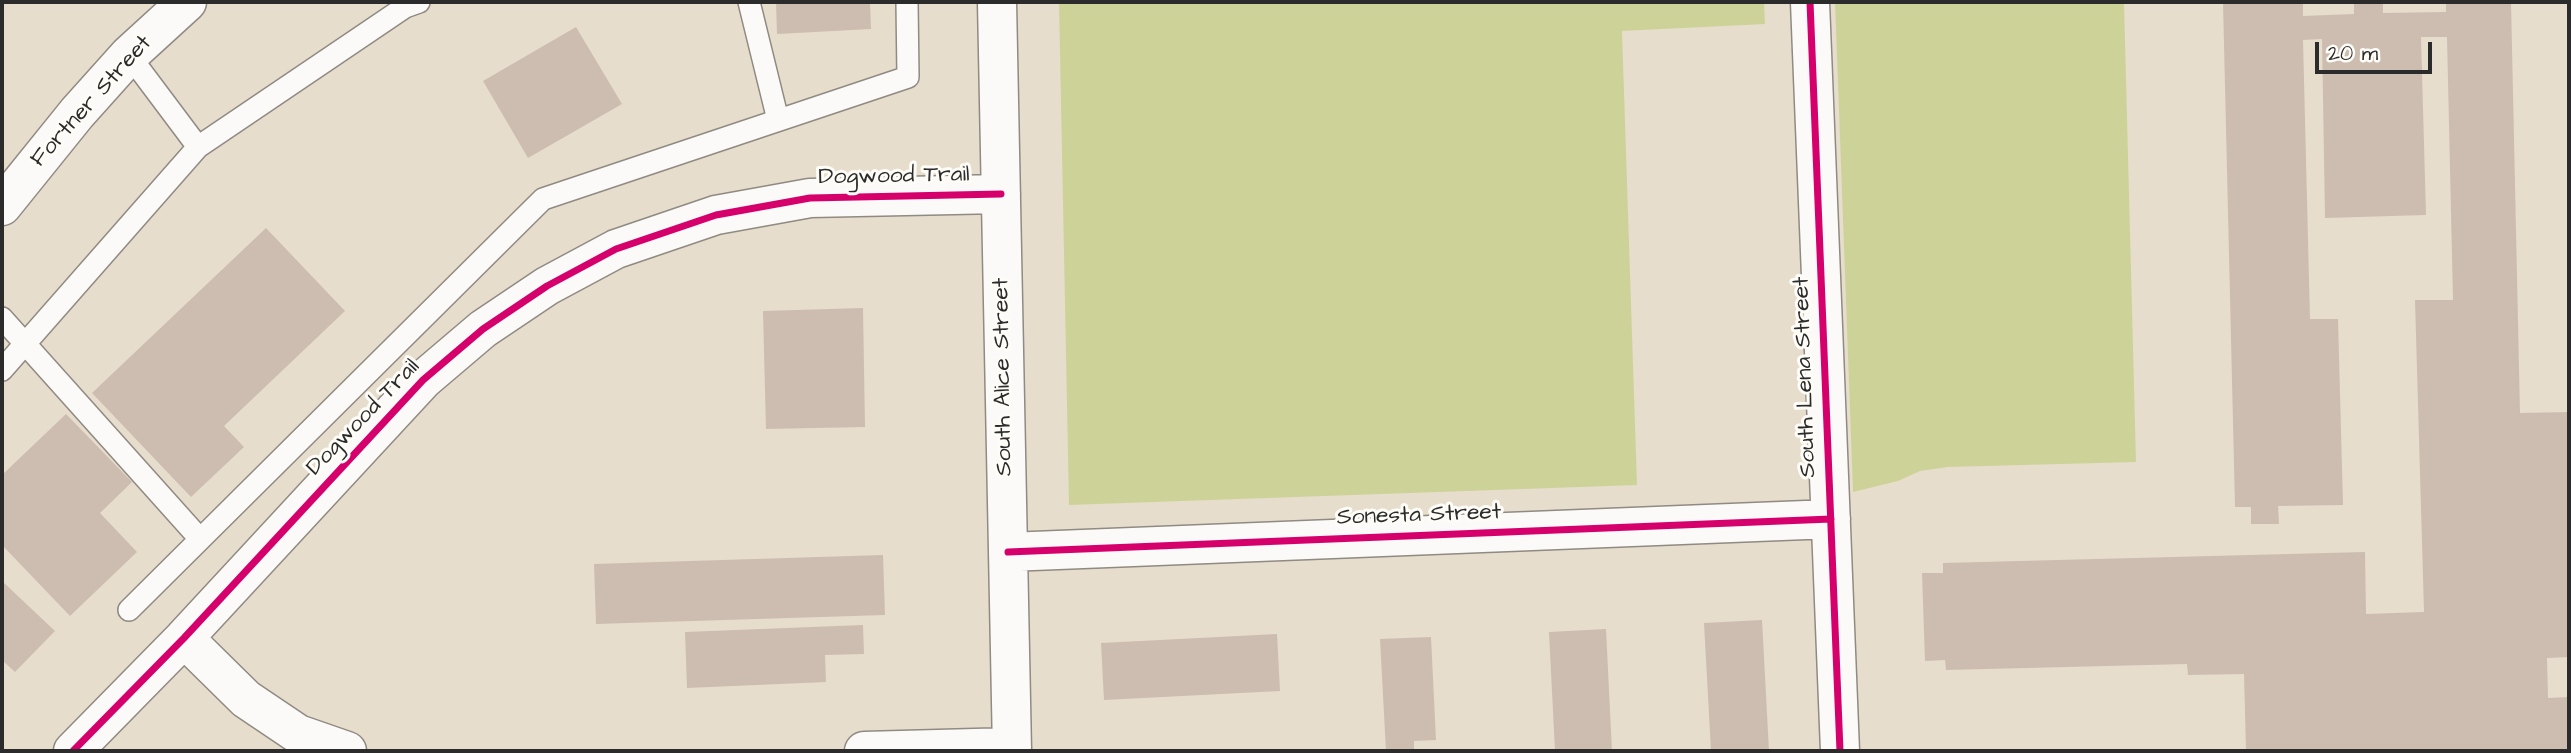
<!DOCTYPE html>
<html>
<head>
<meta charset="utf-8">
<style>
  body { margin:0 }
  #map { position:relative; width:2571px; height:753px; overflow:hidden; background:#e7ddcd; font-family:"Architects Daughter",sans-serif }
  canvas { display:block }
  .frame { position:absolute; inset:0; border:4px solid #2b2b2b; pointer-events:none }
  .scale { position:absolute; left:2315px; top:42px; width:117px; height:32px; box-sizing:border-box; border:4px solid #2b2b2b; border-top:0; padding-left:9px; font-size:21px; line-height:24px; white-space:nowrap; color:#2b2b2b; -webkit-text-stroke:5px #fdfcf7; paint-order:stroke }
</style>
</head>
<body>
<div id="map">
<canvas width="2571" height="753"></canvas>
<div class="frame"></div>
<div class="scale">20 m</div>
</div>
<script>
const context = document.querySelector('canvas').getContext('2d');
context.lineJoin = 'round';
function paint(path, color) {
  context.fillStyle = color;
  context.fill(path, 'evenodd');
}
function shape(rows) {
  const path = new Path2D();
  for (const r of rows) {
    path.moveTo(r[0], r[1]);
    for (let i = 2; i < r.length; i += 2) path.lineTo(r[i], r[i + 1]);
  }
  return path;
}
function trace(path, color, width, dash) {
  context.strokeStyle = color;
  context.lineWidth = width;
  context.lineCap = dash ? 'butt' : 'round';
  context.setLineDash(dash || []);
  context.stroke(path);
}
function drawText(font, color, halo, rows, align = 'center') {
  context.font = font + ' "Architects Daughter",sans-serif';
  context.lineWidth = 6;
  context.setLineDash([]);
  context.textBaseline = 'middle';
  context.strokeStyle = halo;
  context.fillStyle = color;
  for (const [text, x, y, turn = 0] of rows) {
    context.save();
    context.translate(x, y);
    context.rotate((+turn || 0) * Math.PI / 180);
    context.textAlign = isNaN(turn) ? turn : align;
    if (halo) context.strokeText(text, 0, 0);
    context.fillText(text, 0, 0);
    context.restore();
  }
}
paint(shape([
  [1059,2,1764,2,1765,24,1622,31,1637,485,1069,505],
  [1835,2,2124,2,2136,462,1948,467,1920,471,1898,481,1853,492]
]), '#cdd398');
paint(shape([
  [776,2,870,2,871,29,777,34],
  [2223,2,2303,2,2303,16,2354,14,2354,2,2383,2,2383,13,2446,12,2446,2,2511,2,2520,413,2569,412,2569,657,2547,658,2548,698,2569,697,2569,751,2246,751,2244,674,2188,675,2187,664,1946,670,1945,660,1925,661,1922,573,1943,573,1943,563,2365,552,2366,614,2424,612,2415,300,2453,300,2447,37,2421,37,2426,215,2325,218,2322,39,2303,40,2310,319,2338,319,2343,505,2278,506,2279,524,2251,524,2251,507,2235,507],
  [576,27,622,104,528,158,483,81],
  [266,228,345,311,224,426,244,447,191,497,92,393],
  [863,308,865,427,766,429,763,311],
  [66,414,132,482,100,513,137,552,70,616,2,545,2,475],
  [883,555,885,615,596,624,594,564],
  [2,581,55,631,15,672,2,660],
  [1762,620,1769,751,1711,751,1704,623],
  [863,625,864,654,825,655,826,682,687,688,685,632],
  [1606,629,1612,751,1555,751,1549,632],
  [1277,634,1280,691,1104,700,1101,643],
  [1431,637,1436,740,1414,741,1414,751,1386,751,1380,639]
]), '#ccbdb0');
const service = shape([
  [749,2,778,120],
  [129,55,198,147],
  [2,318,200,539],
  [2,370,198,147,405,7,419,2],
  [129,610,543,199,908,77,907,2]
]);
const minor = shape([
  [997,2,1012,751],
  [1810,2,1840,751],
  [1008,552,1831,519],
  [184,638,246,699,298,734,347,751],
  [73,751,184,638,423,380,483,329,547,286,616,249,716,215,810,198,1001,194],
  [864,751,1012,747]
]);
const tertiary = shape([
  [2,206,77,113,129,55,187,2]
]);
trace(service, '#8f8a82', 24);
trace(minor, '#8f8a82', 41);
trace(tertiary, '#8f8a82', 41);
trace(service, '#fbfaf8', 21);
trace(minor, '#fbfaf8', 38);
trace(tertiary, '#fbfaf8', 38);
trace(shape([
  [1810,2,1840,751],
  [1008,552,1831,519],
  [73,751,184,638,423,380,483,329,547,286,616,249,716,215,810,198,1001,194]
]), '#d6006c', 7);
drawText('23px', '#2b2b2b', '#fdfcf7', [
  ["Fortner Street",92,102,-48],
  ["Dogwood Trail",894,177,-1],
  ["South Alice Street",1004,377,-91],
  ["South Lena Street",1806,377,-92],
  ["Dogwood Trail",364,418,-46],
  ["Sonesta Street",1419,516,-2]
]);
</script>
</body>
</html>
